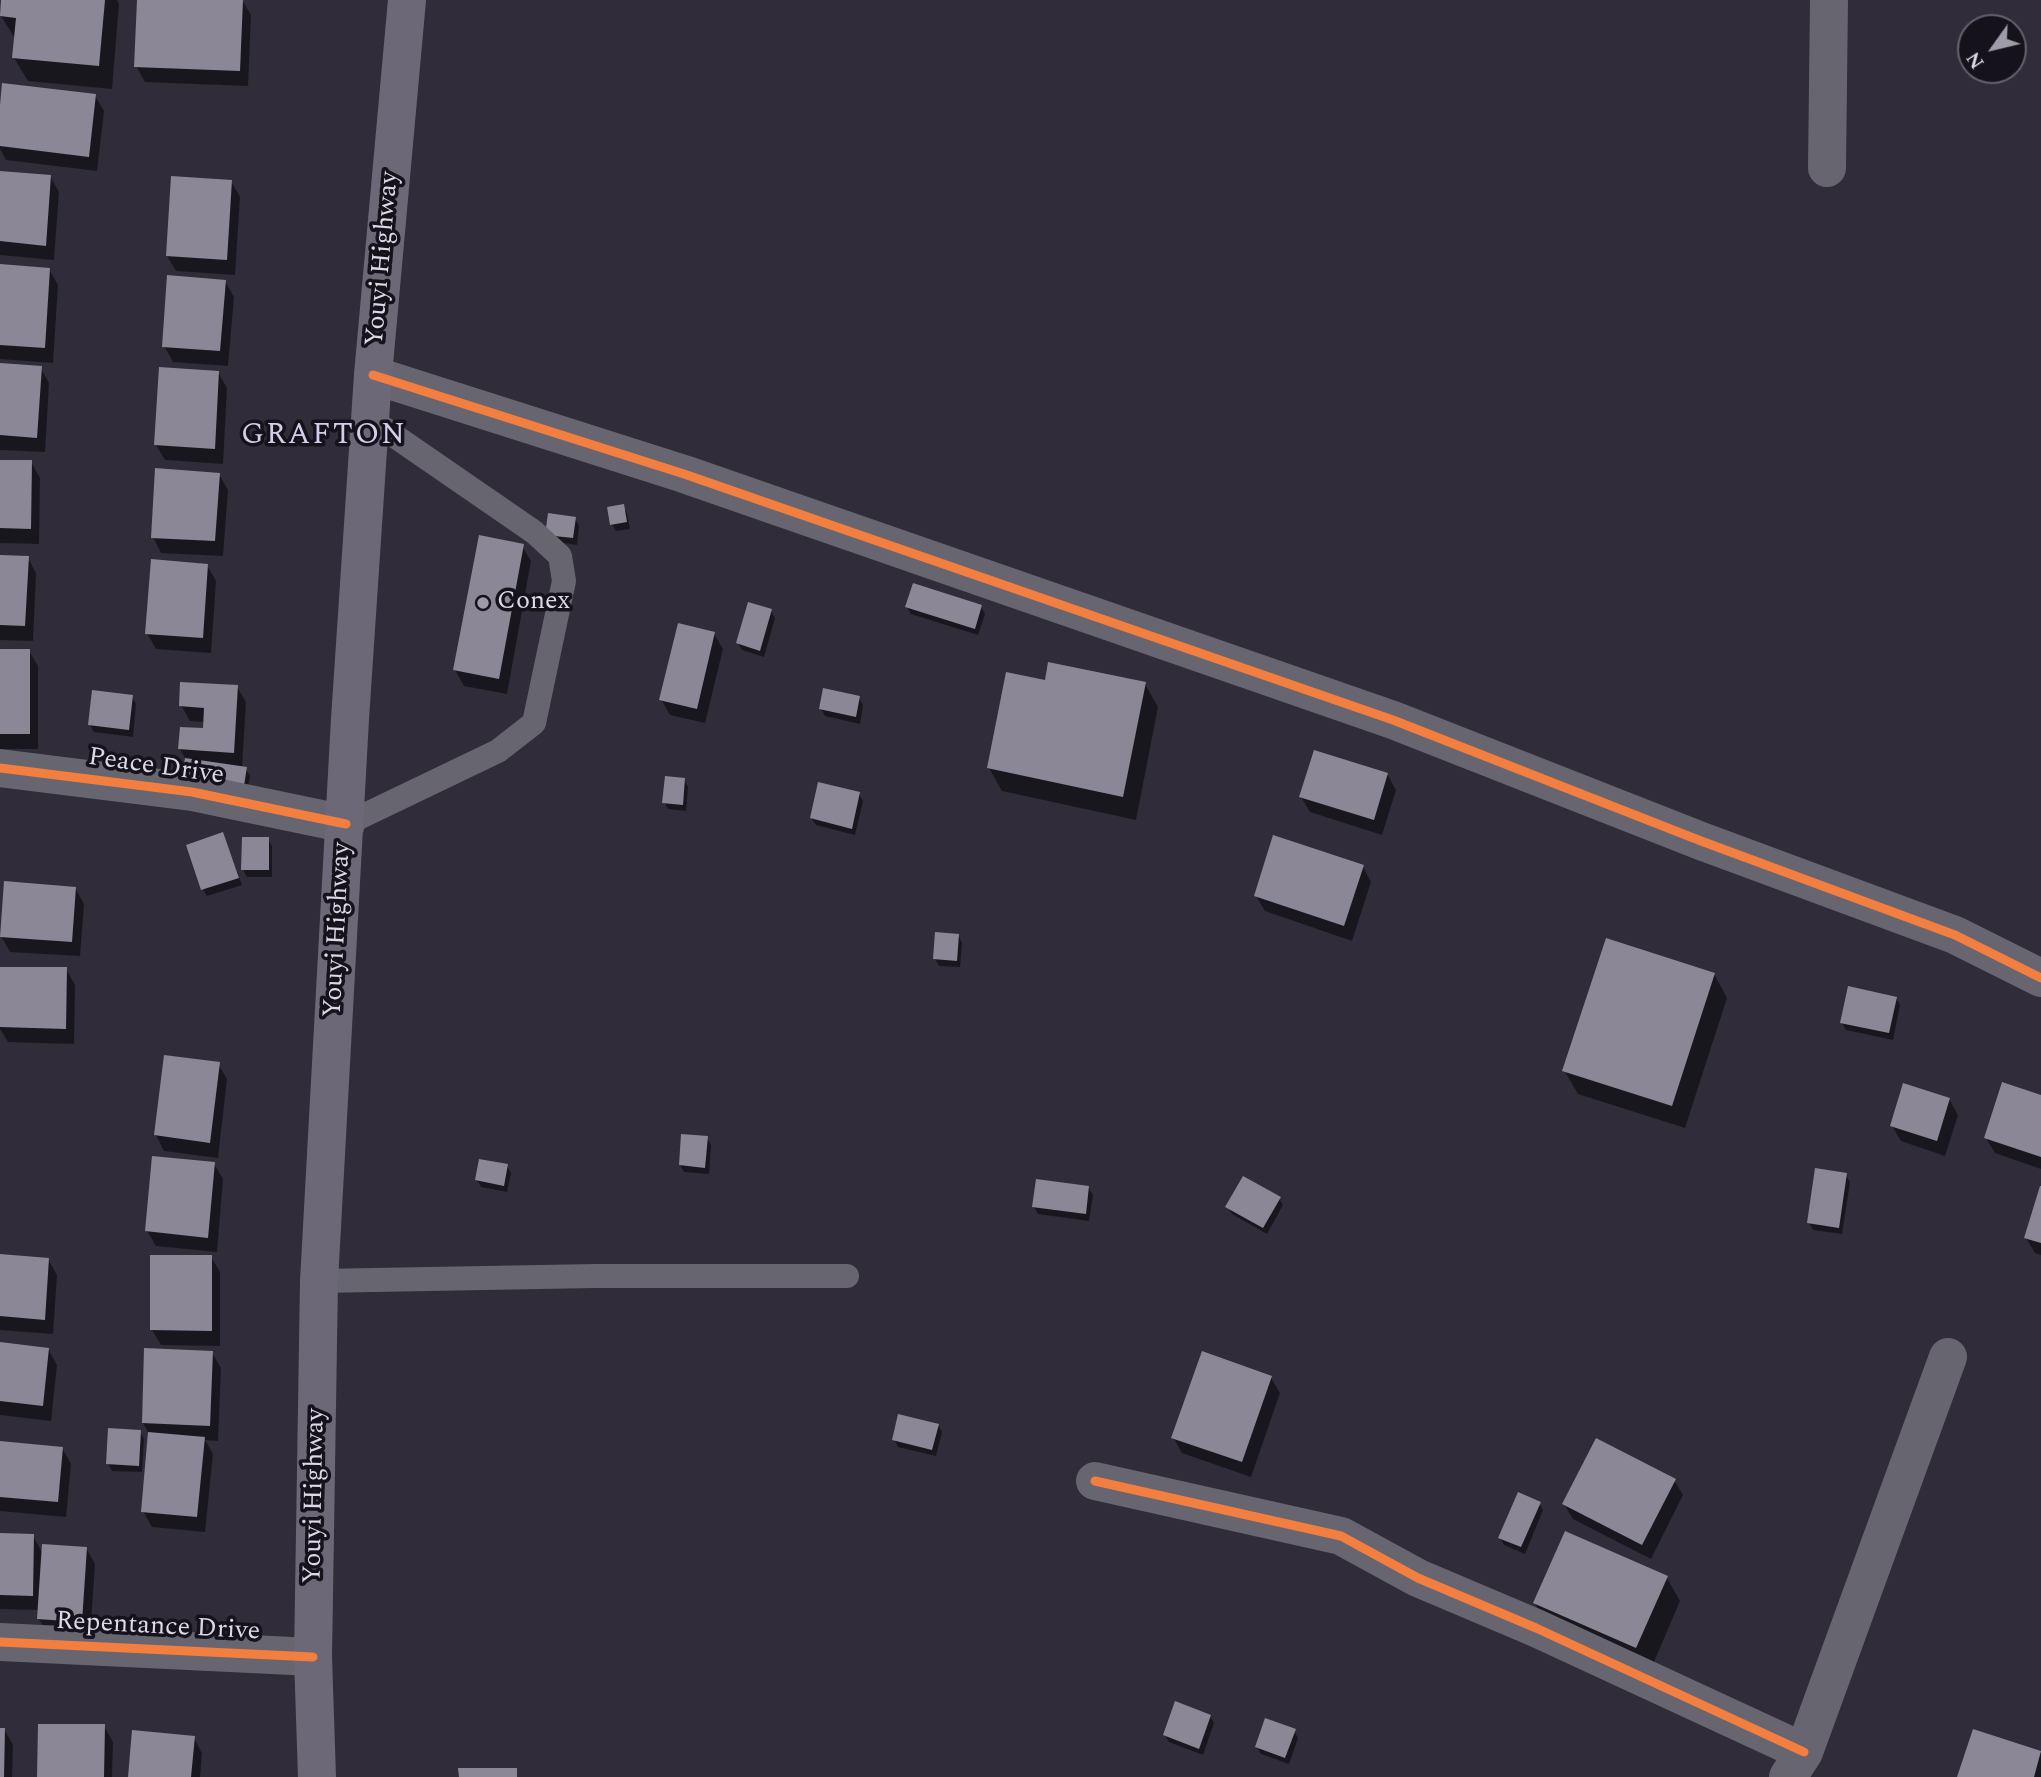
<!DOCTYPE html>
<html>
<head>
<meta charset="utf-8">
<style>
  body { margin:0 }
  #map { position:relative; width:2041px; height:1777px; overflow:hidden; background:#302c39; font-family:Spectral,serif }
  canvas { display:block }
  .north { position:absolute; left:1957px; top:14px; width:70px; height:70px; box-sizing:border-box; background:#15121c; border:2px solid #64616d; border-radius:50%; rotate:236deg; font-size:19px; font-weight:700; line-height:28px; text-align:center; color:#dbd8e7 }
  .north::after { content:''; display:block; margin:auto; width:24px; height:32px; background:#9f9caa; clip-path:polygon(50% 0,100% 100%,50% 72%,0 100%) }
</style>
</head>
<body>
<div id="map">
<canvas width="2041" height="1777"></canvas>
<div class="north">N</div>
</div>
<script>
const context = document.querySelector('canvas').getContext('2d');
context.lineJoin = 'round';
function paint(path, color) {
  context.fillStyle = color;
  context.fill(path, 'evenodd');
}
function shape(rows) {
  const path = new Path2D();
  for (const r of rows) {
    path.moveTo(r[0], r[1]);
    for (let i = 2; i < r.length; i += 2) path.lineTo(r[i], r[i + 1]);
  }
  return path;
}
function trace(path, color, width, dash) {
  context.strokeStyle = color;
  context.lineWidth = width;
  context.lineCap = dash ? 'butt' : 'round';
  context.setLineDash(dash || []);
  context.stroke(path);
}
function drawText(font, color, halo, rows, align = 'center') {
  context.font = font + ' Spectral,serif';
  context.lineWidth = 7;
  context.setLineDash([]);
  context.textBaseline = 'middle';
  context.strokeStyle = halo;
  context.fillStyle = color;
  for (const [text, x, y, turn = 0] of rows) {
    context.save();
    context.translate(x, y);
    context.rotate((+turn || 0) * Math.PI / 180);
    context.textAlign = isNaN(turn) ? turn : align;
    if (halo) context.strokeText(text, 0, 0);
    context.fillText(text, 0, 0);
    context.restore();
  }
}
paint(shape([
  [3,0,117,0,119,4,112,89,28,81,14,58,16,40,1,16],
  [139,0,242,0,251,15,248,86,145,82,136,66],
  [95,96,104,111,97,171,6,160,0,149,0,122],
  [0,172,50,176,59,192,54,260,0,255],
  [231,181,240,197,235,275,176,271,167,256],
  [0,266,49,269,58,285,53,363,0,359],
  [225,281,234,297,228,366,173,362,164,346],
  [0,365,40,367,49,383,45,452,0,450],
  [218,372,227,388,223,464,165,460,156,445],
  [0,462,31,462,40,478,39,544,0,543],
  [219,474,228,490,223,556,161,553,153,537],
  [623,506,627,513,630,529,616,531,612,524],
  [575,518,579,526,577,545,551,541],
  [522,546,531,561,507,694,464,686,455,670],
  [0,556,28,558,36,573,33,641,0,640],
  [207,565,216,581,211,653,156,649,147,633],
  [907,607,981,607,985,614,978,635,911,614],
  [771,611,775,618,764,657,742,650,738,643],
  [714,634,723,649,705,723,670,715,661,699],
  [0,650,29,651,38,666,38,749,0,749],
  [1046,682,1145,684,1158,707,1136,820,1002,791,989,768],
  [237,687,246,702,242,768,246,769,250,776,245,804,186,760,180,749,205,730,206,722,190,721,181,705],
  [132,697,136,704,133,737,94,732,90,725],
  [859,698,863,705,860,724,825,716,821,709],
  [1387,774,1396,790,1382,835,1310,812,1301,797],
  [684,780,688,787,686,811,668,809,664,802],
  [859,794,863,801,855,835,816,825,811,818],
  [223,834,242,885,207,896,203,889],
  [268,839,272,846,272,877,247,877,243,870],
  [1363,867,1371,882,1352,941,1265,911,1256,896],
  [75,888,84,904,80,956,10,952,1,936],
  [958,935,962,943,960,967,939,966,935,959],
  [0,968,66,969,75,985,74,1044,8,1042,0,1029],
  [1714,974,1727,998,1685,1128,1578,1094,1564,1070],
  [1896,998,1900,1005,1893,1040,1846,1030,1842,1023],
  [218,1064,227,1079,218,1158,164,1151,156,1135],
  [2041,1097,2041,1169,1995,1153,1986,1138],
  [1949,1099,1958,1115,1945,1156,1901,1141,1892,1126],
  [707,1138,711,1145,709,1174,684,1172,680,1165],
  [214,1164,223,1179,217,1252,156,1246,147,1231],
  [507,1166,511,1173,507,1192,481,1187,477,1180],
  [1846,1175,1850,1182,1842,1234,1813,1230,1809,1223],
  [1088,1187,1093,1195,1089,1221,1038,1214,1034,1207],
  [2041,1190,2041,1255,2035,1253,2026,1238],
  [1279,1198,1283,1205,1267,1234,1232,1214,1227,1207],
  [0,1256,48,1259,57,1275,53,1334,0,1330],
  [211,1257,220,1272,220,1346,161,1345,152,1330],
  [0,1344,48,1349,57,1365,51,1421,0,1415],
  [212,1353,221,1368,218,1441,205,1440,213,1454,205,1532,152,1527,143,1511,149,1434,143,1423],
  [1271,1378,1280,1393,1251,1477,1182,1453,1173,1437],
  [938,1425,942,1432,936,1456,898,1447,894,1439],
  [140,1431,144,1439,142,1472,112,1471,108,1463],
  [0,1443,62,1448,71,1464,66,1517,0,1511],
  [1674,1480,1683,1495,1651,1559,1573,1519,1564,1504],
  [1539,1503,1543,1510,1525,1554,1504,1545,1500,1538],
  [0,1535,33,1536,43,1554,86,1548,95,1564,90,1637,48,1634,39,1619,40,1610,0,1609],
  [1667,1578,1680,1601,1650,1671,1548,1626,1535,1603],
  [1210,1716,1214,1723,1203,1755,1169,1742,1165,1735],
  [104,1726,113,1742,112,1777,39,1777],
  [0,1729,4,1729,13,1745,12,1777,0,1777],
  [1294,1731,1298,1738,1289,1764,1261,1754,1257,1747],
  [1974,1731,2041,1753,2041,1777,1959,1777],
  [194,1738,202,1753,200,1777,129,1777]
]), '#0007');
paint(shape([
  [1,0,105,0,99,66,12,58,16,18,0,16],
  [137,0,243,0,240,71,134,67],
  [2,83,96,94,89,157,0,146,0,105],
  [0,171,51,175,46,246,0,241],
  [171,176,232,180,227,260,166,256],
  [0,264,50,268,45,348,0,345],
  [167,275,226,280,220,351,162,347],
  [0,363,42,366,37,438,0,435],
  [159,367,219,371,215,449,154,445],
  [0,460,32,460,31,529,0,528],
  [155,468,220,473,215,541,151,538],
  [624,504,627,522,610,525,607,507],
  [548,513,576,517,573,538,545,535],
  [479,535,524,544,499,679,453,670],
  [0,555,29,556,25,626,0,625],
  [151,559,208,564,203,638,145,634],
  [913,583,982,605,975,629,905,607],
  [748,602,772,609,760,651,736,643],
  [678,623,715,632,697,709,659,700],
  [0,649,30,649,30,734,0,734],
  [1048,662,1146,682,1123,797,987,768,1006,672,1045,680],
  [180,682,238,685,234,753,178,749,180,727,203,728,204,708,179,706],
  [823,688,860,696,856,717,819,709],
  [92,690,133,695,129,730,88,725],
  [1314,750,1388,773,1374,820,1299,797],
  [185,758,247,767,242,798,180,788],
  [665,776,685,778,683,805,662,803],
  [818,782,860,792,852,829,810,818],
  [223,832,239,878,201,890,186,845],
  [1273,835,1364,865,1344,926,1254,896],
  [242,837,269,837,269,870,241,870],
  [4,881,76,887,72,942,0,937],
  [935,932,959,934,957,961,933,959],
  [1606,938,1715,973,1672,1106,1562,1071],
  [0,967,67,967,66,1029,0,1027],
  [1848,986,1897,997,1889,1033,1840,1023],
  [164,1055,220,1062,210,1143,154,1135],
  [2002,1082,2041,1095,2041,1157,1984,1138],
  [1903,1083,1950,1098,1937,1141,1890,1126],
  [681,1134,708,1136,705,1168,679,1165],
  [152,1156,215,1162,208,1238,145,1231],
  [479,1159,508,1164,504,1186,475,1180],
  [1815,1168,1847,1173,1839,1228,1807,1223],
  [1243,1176,1281,1197,1263,1228,1225,1207],
  [1036,1179,1089,1186,1086,1214,1032,1207],
  [2040,1186,2041,1186,2041,1243,2024,1238],
  [0,1254,49,1258,45,1320,0,1316],
  [150,1255,212,1255,212,1331,150,1330],
  [0,1342,49,1348,43,1406,0,1401],
  [144,1348,213,1351,210,1426,142,1423],
  [1202,1351,1272,1376,1242,1462,1171,1438],
  [898,1414,939,1424,932,1450,892,1440],
  [108,1428,141,1430,139,1466,106,1464],
  [148,1432,205,1437,197,1517,141,1512],
  [1596,1438,1676,1479,1642,1545,1562,1504],
  [0,1441,63,1447,58,1502,0,1497],
  [1518,1492,1541,1502,1521,1547,1498,1538],
  [1565,1531,1668,1576,1636,1648,1533,1603],
  [0,1533,34,1534,33,1596,0,1595],
  [42,1544,87,1547,82,1622,37,1619],
  [1175,1701,1211,1715,1199,1749,1163,1735],
  [1265,1718,1296,1729,1285,1758,1255,1747],
  [38,1724,105,1724,104,1777,37,1777],
  [0,1728,5,1728,4,1777,0,1777],
  [1973,1729,2041,1751,2034,1777,1957,1777],
  [132,1730,195,1736,191,1777,128,1777],
  [458,1768,517,1768,517,1777,459,1777]
]), '#8c8797');
trace(shape([
  [346,824,498,751,534,723,564,581,560,556,534,532,370,419],
  [319,1281,595,1276,847,1276]
]), '#67656f', 24);
trace(shape([
  [1827,168,1829,0],
  [373,375,684,474,1393,720,1701,841,1955,935,2041,978],
  [0,768,192,792,346,824],
  [1095,1481,1341,1536,1418,1578,1536,1628,1804,1752],
  [0,1642,313,1657],
  [1788,1777,1804,1752,1948,1357]
]), '#67656f', 38);
trace(shape([
  [317,1777,313,1657,319,1281,350,719,373,375,407,0]
]), '#6c6877', 38);
trace(shape([
  [373,375,684,474,1393,720,1701,841,1955,935,2041,978],
  [0,768,192,792,346,824],
  [1095,1481,1341,1536,1418,1578,1536,1628,1804,1752],
  [0,1642,313,1657]
]), '#f27e40', 9);
for (const [x, y, r, color] of [
  [483,603,7,"#9f9caa"]
]) {
  const dot = new Path2D();
  dot.arc(x, y, r, 0, 2 * Math.PI);
  context.fillStyle = color;
  context.fill(dot);
  trace(dot, '#15121c', 2.5);
}
drawText('26px', '#dbd8e7', '#15121c', [
  ["Youyi Highway",384,259,-85],
  ["Peace Drive",156,768,8],
  ["Youyi Highway",339,930,-87],
  ["Youyi Highway",316,1496,-89],
  ["Repentance Drive",158,1628,3]
]);
drawText('26px', '#dbd8e7', '#15121c', [
  ["Conex",497,603]
], 'left');
context.letterSpacing = '2px';
drawText('30px', '#d4cdea', '#15121c', [
  ["GRAFTON",324,437]
]);
context.letterSpacing = '0px';
</script>
</body>
</html>
